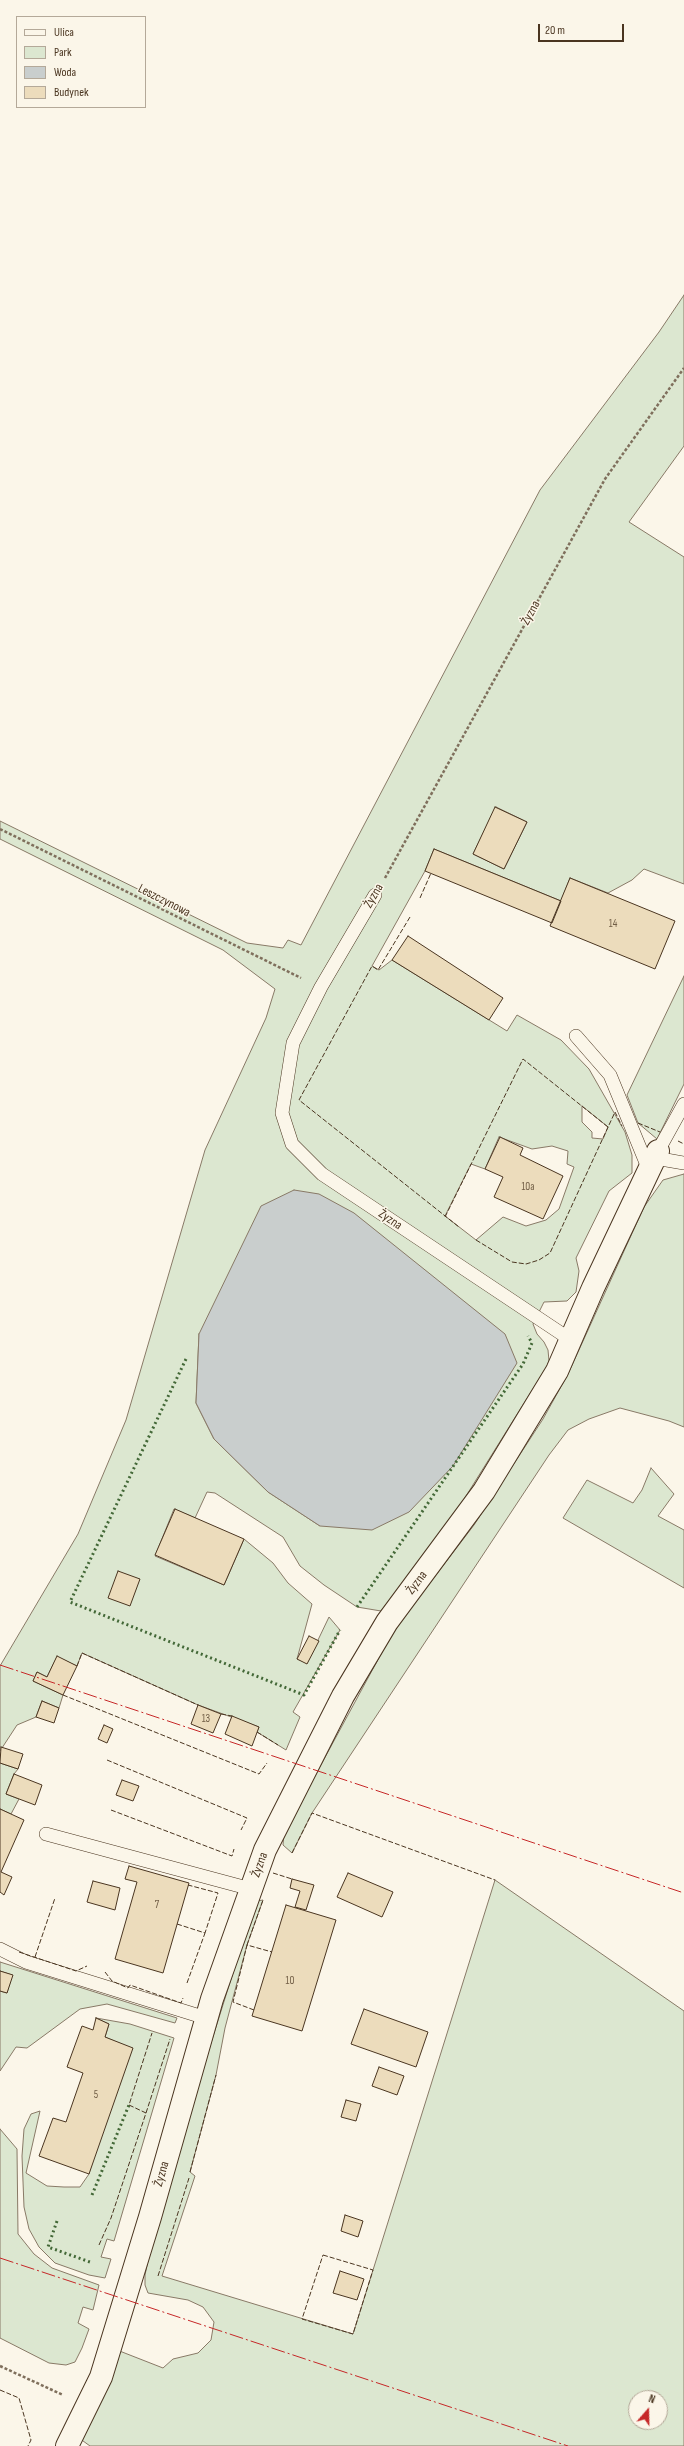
<!DOCTYPE html>
<html>
<head>
<meta charset="utf-8">
<style>
  body { margin:0 }
  #map { position:relative; width:684px; height:2446px; overflow:hidden; background:#fbf6e9; font-family:"Sofia Sans Condensed",sans-serif }
  canvas { display:block }
  .legend { position:absolute; left:16px; top:16px; width:130px; height:92px; box-sizing:border-box; background:#fbf6e9; border:1px solid #b4a999; margin:0; padding:5px 7px; list-style:none; font-size:12px; color:#4a3520 }
  .legend li { display:flex; align-items:center; gap:8px; height:20px }
  .legend b { width:20px; border:1px solid #b4a999 }
  .north { position:absolute; left:628px; top:2390px; width:40px; height:40px; box-sizing:border-box; background:#fbf6e9; border:1px solid #b4a999; border-radius:50%; rotate:20deg; font-size:11px; font-weight:700; line-height:16px; text-align:center; color:#4a3520 }
  .north::after { content:''; display:block; margin:auto; width:14px; height:18px; background:#c62828; clip-path:polygon(50% 0,100% 100%,50% 72%,0 100%) }
  .scale { position:absolute; left:538px; top:24px; width:86px; height:18px; box-sizing:border-box; border:2px solid #4a3520; border-top:0; padding-left:5px; font-size:12px; line-height:14px; white-space:nowrap; color:#4a3520; -webkit-text-stroke:3px #fbf6e9; paint-order:stroke }
</style>
</head>
<body>
<div id="map">
<canvas width="684" height="2446"></canvas>
<ul class="legend">
<li><b style="height:5px;background:#fbf6e9"></b>Ulica</li>
<li><b style="height:11px;background:#dce7d0"></b>Park</li>
<li><b style="height:11px;background:#c9cecd"></b>Woda</li>
<li><b style="height:11px;background:#ecdcbc"></b>Budynek</li>
</ul>
<div class="north">N</div>
<div class="scale">20 m</div>
</div>
<script>
const context = document.querySelector('canvas').getContext('2d');
context.lineJoin = 'round';
function paint(path, color) {
  context.fillStyle = color;
  context.fill(path, 'evenodd');
}
function shape(rows) {
  const path = new Path2D();
  for (const r of rows) {
    path.moveTo(r[0], r[1]);
    for (let i = 2; i < r.length; i += 2) path.lineTo(r[i], r[i + 1]);
  }
  return path;
}
function trace(path, color, width, dash) {
  context.strokeStyle = color;
  context.lineWidth = width;
  context.lineCap = dash ? 'butt' : 'round';
  context.setLineDash(dash || []);
  context.stroke(path);
}
function drawText(font, color, halo, rows, align = 'center') {
  context.font = font + ' "Sofia Sans Condensed",sans-serif';
  context.lineWidth = 3;
  context.setLineDash([]);
  context.textBaseline = 'middle';
  context.strokeStyle = halo;
  context.fillStyle = color;
  for (const [text, x, y, turn = 0] of rows) {
    context.save();
    context.translate(x, y);
    context.rotate((+turn || 0) * Math.PI / 180);
    context.textAlign = isNaN(turn) ? turn : align;
    if (halo) context.strokeText(text, 0, 0);
    context.fillText(text, 0, 0);
    context.restore();
  }
}
const green = shape([
  [684,295,684,446,629,522,684,557,684,884,644,869,632,880,608,893,570,878,561,901,434,849,425,871,372,966,379,970,392,960,507,1031,517,1015,561,1040,589,1069,625,1132,632,1155,632,1173,609,1191,576,1258,579,1271,576,1292,567,1301,544,1302,533,1324,537,1334,544,1342,548,1350,549,1361,546,1368,456,1512,381,1611,357,1607,324,1585,300,1566,283,1537,215,1493,207,1492,195,1518,174,1509,155,1556,224,1585,244,1539,273,1563,288,1583,312,1604,297,1659,307,1663,329,1617,340,1630,293,1712,300,1717,286,1750,257,1732,259,1727,198,1705,82,1653,77,1666,57,1657,47,1677,37,1672,33,1681,63,1695,59,1708,42,1701,36,1717,17,1725,0,1751,0,1666,78,1534,126,1420,205,1150,266,1018,275,989,223,950,0,839,0,821,247,943,283,948,288,940,301,945,540,490,659,332,684,295],
  [496,807,527,822,504,869,473,854,496,807],
  [582,1106,608,1127,603,1139,592,1138,592,1132,582,1122,582,1106],
  [499,1137,532,1149,552,1146,568,1151,567,1164,574,1167,559,1209,546,1220,526,1226,503,1217,476,1240,445,1216,471,1164,485,1169,499,1137],
  [199,1334,320,1526,268,1492,214,1439,196,1403,199,1334],
  [684,976,684,1084,657,1139,638,1123,627,1095,684,976],
  [684,1174,684,1427,669,1421,620,1408,589,1419,568,1430,549,1455,312,1813,292,1853,283,1845,284,1833,394,1630,474,1525,543,1419,568,1374,644,1207,663,1180,684,1174],
  [651,1468,674,1494,658,1516,684,1530,684,1588,563,1518,587,1480,633,1503,642,1490,651,1468],
  [0,1763,18,1769,14,1774,6,1794,19,1799,11,1814,0,1809,0,1763],
  [495,1880,684,2011,684,2446,90,2446,79,2438,117,2350,163,2368,173,2359,198,2353,211,2340,214,2322,203,2307,188,2300,148,2293,145,2285,145,2275,150,2251,194,2097,254,1906,257,1901,263,1900,247,1945,225,2028,216,2075,190,2172,195,2176,162,2276,353,2334,495,1880],
  [636,2398,660,2398,660,2422,636,2422,636,2398],
  [0,1962,177,2018,175,2023,107,2004,80,2009,27,2048,16,2047,0,2071,0,1991,7,1993,12,1975,0,1971,0,1962],
  [96,2018,130,2024,174,2038,114,2241,107,2239,101,2257,111,2259,105,2278,89,2275,55,2263,39,2247,29,2229,24,2207,22,2156,24,2129,31,2114,40,2111,26,2173,47,2186,64,2187,80,2187,89,2174,121,2044,105,2037,109,2024,96,2018],
  [0,2129,17,2149,18,2234,34,2254,52,2268,99,2285,93,2310,83,2307,78,2323,89,2329,82,2348,75,2362,66,2365,49,2363,0,2338,0,2129]
]);
paint(green, '#dce7d0');
trace(green, '#887966', 1);
const water = shape([
  [294,1190,319,1194,354,1213,505,1334,517,1363,453,1466,409,1512,372,1530,320,1526,268,1492,214,1439,196,1403,199,1334,261,1206,294,1190]
]);
paint(water, '#c9cecd');
trace(water, '#887966', 1);
const building = shape([
  [495,807,527,822,504,869,473,854,495,807],
  [434,849,561,901,552,923,425,871,434,849],
  [570,878,675,921,655,969,550,926,570,878],
  [408,936,503,998,489,1020,392,960,408,936],
  [500,1137,523,1148,520,1155,563,1176,543,1219,494,1197,503,1177,485,1169,500,1137],
  [175,1509,244,1539,224,1585,155,1555,175,1509],
  [118,1571,140,1579,130,1606,108,1598,118,1571],
  [309,1636,319,1641,307,1664,297,1659,309,1636],
  [57,1656,77,1666,63,1695,33,1681,37,1672,47,1677,57,1656],
  [42,1701,59,1708,54,1723,36,1717,42,1701],
  [198,1705,221,1714,213,1733,191,1724,198,1705],
  [232,1716,259,1727,252,1746,225,1734,232,1716],
  [104,1725,113,1729,107,1743,98,1739,104,1725],
  [1,1747,23,1754,18,1769,0,1763,1,1747],
  [14,1774,42,1785,35,1805,6,1794,14,1774],
  [122,1780,139,1786,133,1801,116,1795,122,1780],
  [0,1809,24,1820,1,1872,12,1877,4,1895,0,1892,0,1809],
  [129,1866,189,1883,163,1973,115,1959,137,1882,125,1879,129,1866],
  [348,1873,393,1892,382,1917,337,1897,348,1873],
  [292,1879,314,1885,306,1910,295,1907,300,1891,290,1888,292,1879],
  [93,1881,120,1888,115,1910,87,1902,93,1881],
  [286,1905,336,1920,302,2031,252,2016,286,1905],
  [0,1971,13,1975,7,1993,0,1991,0,1971],
  [364,2009,428,2032,416,2067,351,2044,364,2009],
  [96,2018,109,2024,105,2037,133,2048,89,2174,39,2156,53,2118,66,2122,83,2073,67,2067,82,2026,93,2030,96,2018],
  [379,2067,404,2076,397,2095,372,2086,379,2067],
  [346,2100,361,2104,356,2121,341,2117,346,2100],
  [345,2215,363,2221,358,2237,341,2231,345,2215],
  [340,2271,364,2279,357,2300,333,2293,340,2271]
]);
paint(building, '#ecdcbc');
trace(building, '#4a3520', 1);
const service = shape([
  [375,895,321,987,293,1043,282,1113,292,1144,322,1174,571,1340],
  [576,1036,610,1075,649,1170],
  [658,1151,684,1104],
  [655,1158,684,1163],
  [46,1834,251,1889],
  [0,1949,26,1962,206,2018]
]);
const minor = shape([
  [67,2446,101,2377,150,2217,212,1999,265,1850,343,1696,387,1622,484,1491,557,1371,593,1288,658,1151]
]);
trace(service, '#4a3520', 14);
trace(minor, '#4a3520', 24);
trace(shape([
  [0,829,301,978],
  [385,878,605,479,684,368],
  [0,2366,63,2395]
]), '#7f6f5c', 2.5, [3, 2]);
trace(service, '#fbf6e9', 13);
trace(minor, '#fbf6e9', 22);
trace(shape([
  [186,1359,70,1602,304,1695,340,1630],
  [357,1607,523,1364,532,1343,528,1336],
  [92,2195,129,2105],
  [57,2221,48,2247,90,2262]
]), '#436837', 3, [2, 3]);
trace(shape([
  [420,898,431,873],
  [410,917,378,970,372,966,299,1100,459,1227],
  [638,1123,660,1132],
  [678,1141,684,1144],
  [445,1217,523,1059,608,1127],
  [476,1240,512,1262,526,1264,539,1260,550,1253,615,1112,622,1126],
  [77,1666,82,1653,198,1705],
  [63,1695,259,1774,267,1763],
  [221,1714,232,1716],
  [257,1732,278,1745],
  [107,1760,247,1818,241,1830],
  [111,1810,232,1856,234,1849],
  [292,1853,312,1813,495,1880],
  [273,1873,292,1879],
  [177,1924,205,1933,218,1893,188,1885],
  [247,1945,263,1900],
  [19,1952,76,1971,87,1966],
  [35,1957,55,1898],
  [105,1972,112,1981,128,1988,130,1985,181,2003,183,1998],
  [187,1983,205,1933],
  [254,2010,233,2002,247,1945,272,1952],
  [146,2113,170,2039],
  [190,2172,216,2075],
  [99,2245,111,2218,146,2113,129,2105,152,2033],
  [323,2255,373,2270,353,2334,302,2319,323,2255],
  [158,2276,189,2178],
  [0,2390,19,2398,31,2440,28,2446]
]), '#4a3520', 1, [5, 2]);
trace(shape([
  [0,1665,684,1893],
  [0,2258,568,2446]
]), '#c62828', 1, [14, 3, 2, 3]);
drawText('11px', '#725f47', null, [
  ["14",613,924],
  ["10a",528,1187],
  ["13",206,1719],
  ["7",157,1905],
  ["10",290,1981],
  ["5",96,2095]
]);
drawText('13px', '#4a3520', '#fbf6e9', [
  ["Żyzna",531,613,-61],
  ["Żyzna",374,896,-60],
  ["Leszczynowa",164,901,27],
  ["Żyzna",390,1220,34],
  ["Żyzna",417,1583,-53],
  ["Żyzna",260,1865,-70],
  ["Żyzna",162,2174,-74]
]);
</script>
</body>
</html>
